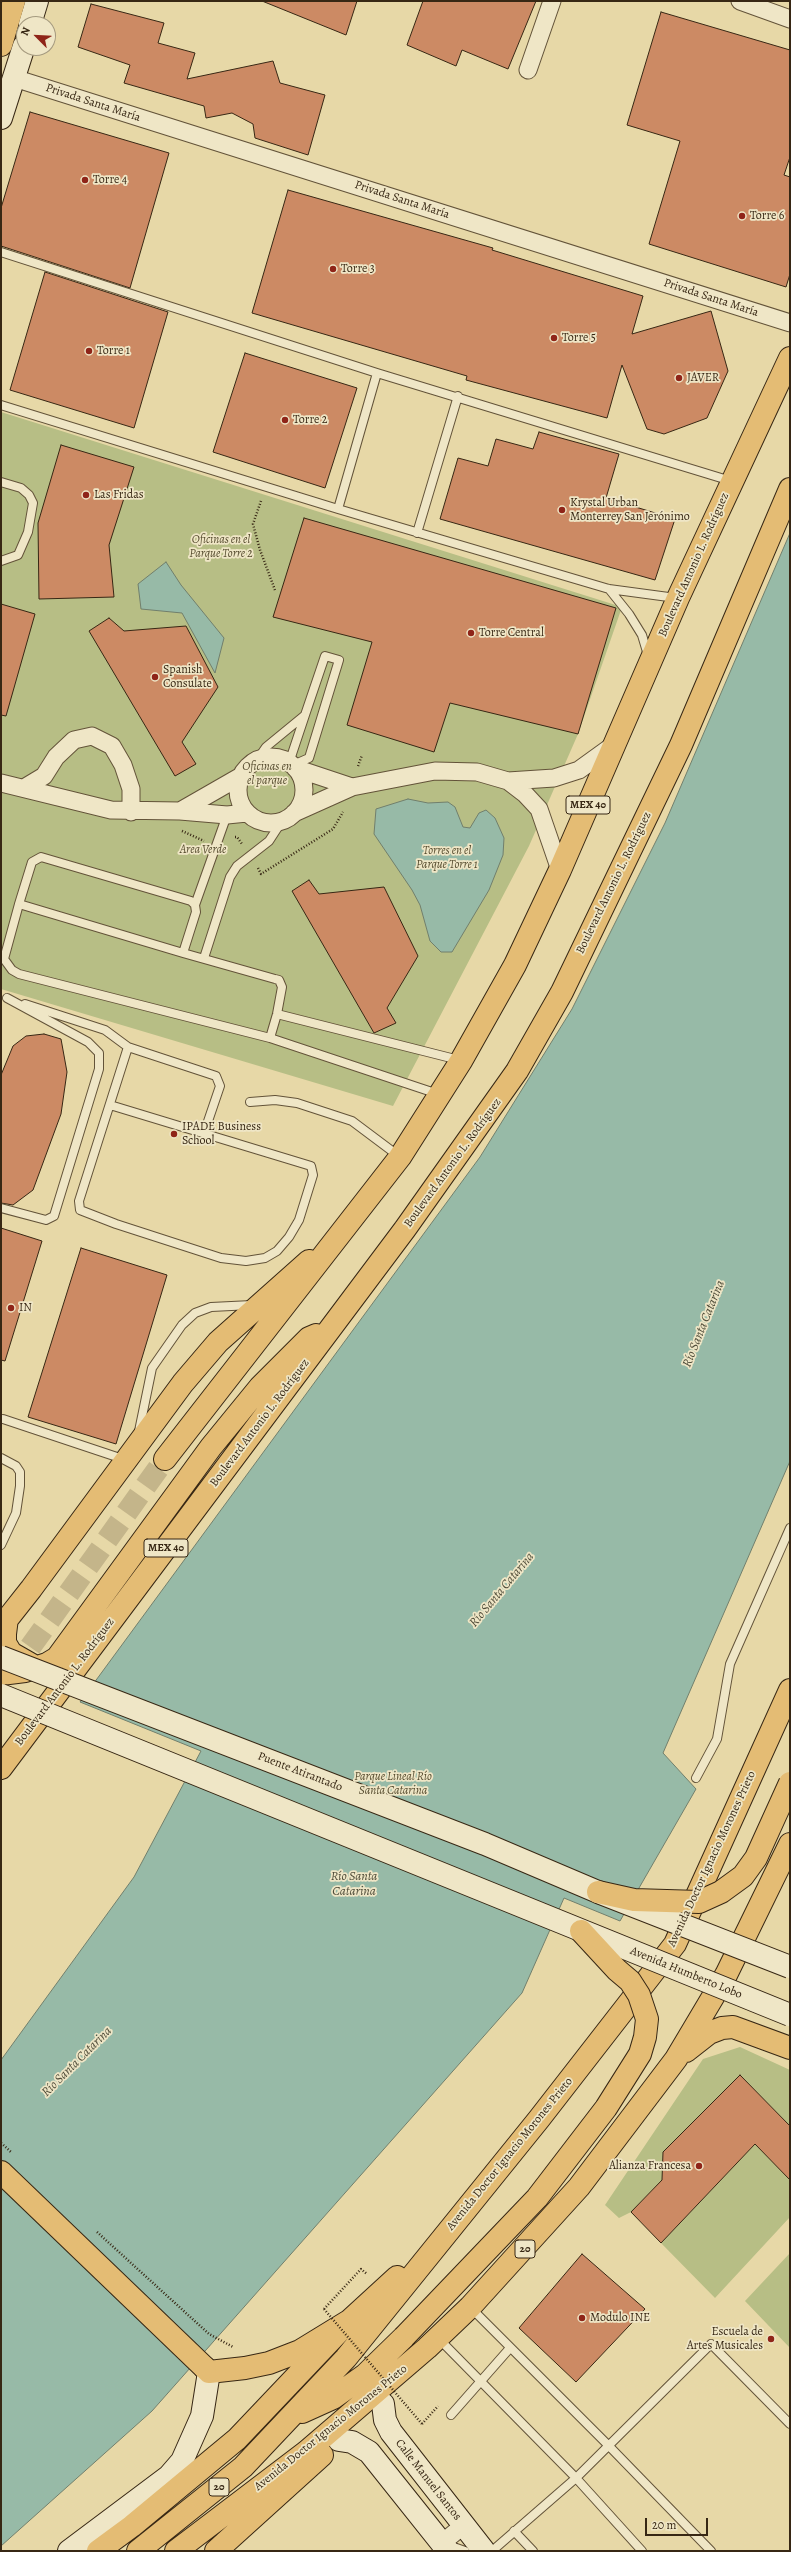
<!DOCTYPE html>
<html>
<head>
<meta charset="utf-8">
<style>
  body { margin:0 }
  #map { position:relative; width:791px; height:2552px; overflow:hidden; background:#e7d8a7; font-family:Alegreya,serif }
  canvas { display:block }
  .frame { position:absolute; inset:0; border:2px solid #372714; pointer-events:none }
  .north { position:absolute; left:16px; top:16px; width:40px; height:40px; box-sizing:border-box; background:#efe6c6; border:1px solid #a59a7f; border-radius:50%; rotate:294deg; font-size:11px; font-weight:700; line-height:16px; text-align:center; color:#372714 }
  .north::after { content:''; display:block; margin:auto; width:14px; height:18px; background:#8f2418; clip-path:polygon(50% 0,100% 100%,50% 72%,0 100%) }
  .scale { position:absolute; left:645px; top:2518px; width:63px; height:18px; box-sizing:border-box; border:2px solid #372714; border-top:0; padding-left:5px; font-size:12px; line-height:14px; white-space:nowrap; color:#372714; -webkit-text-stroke:3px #efe6c6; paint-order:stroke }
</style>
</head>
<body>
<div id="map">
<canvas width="791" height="2552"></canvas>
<div class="frame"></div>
<div class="north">N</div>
<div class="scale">20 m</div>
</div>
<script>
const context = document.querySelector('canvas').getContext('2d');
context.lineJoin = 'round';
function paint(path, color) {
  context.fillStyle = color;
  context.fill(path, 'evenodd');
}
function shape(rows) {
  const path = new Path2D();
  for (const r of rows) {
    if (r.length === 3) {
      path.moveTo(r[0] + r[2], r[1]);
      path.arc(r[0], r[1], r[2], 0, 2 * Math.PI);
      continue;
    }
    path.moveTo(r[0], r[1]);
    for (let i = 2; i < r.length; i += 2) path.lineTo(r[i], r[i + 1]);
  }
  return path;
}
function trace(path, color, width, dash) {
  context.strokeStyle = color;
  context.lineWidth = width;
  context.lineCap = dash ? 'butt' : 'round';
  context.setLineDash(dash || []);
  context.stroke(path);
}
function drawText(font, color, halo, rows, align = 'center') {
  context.font = font + ' Alegreya,serif';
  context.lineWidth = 3.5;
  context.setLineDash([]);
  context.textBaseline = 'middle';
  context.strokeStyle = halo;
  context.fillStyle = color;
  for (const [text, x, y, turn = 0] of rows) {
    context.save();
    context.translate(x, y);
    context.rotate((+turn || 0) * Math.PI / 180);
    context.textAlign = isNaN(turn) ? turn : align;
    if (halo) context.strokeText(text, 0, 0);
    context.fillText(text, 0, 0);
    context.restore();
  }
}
paint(shape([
  [1,412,622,607,578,734,529,846,393,1106,1,989],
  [740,2047,790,2070,790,2126,740,2075,663,2152,662,2180,631,2212,619,2218,605,2205,703,2059],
  [755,2144,790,2180,790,2217,715,2298,661,2243],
  [790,2253,790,2348,745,2301]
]), '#b7be85');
const water = shape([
  [790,533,790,1461,663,1753,696,1789,620,1921,564,1898,522,1993,152,2411,1,2546,1,2060,134,1877,201,1751,80,1702,480,1157,572,1009,665,823,790,533],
  [166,562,181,585,224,638,215,673,182,613,141,609,138,584,166,562],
  [408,799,428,803,448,802,455,807,463,827,470,828,479,813,486,810,495,818,504,838,503,855,489,890,452,952,441,952,430,941,420,905,412,890,374,834,376,809,408,799]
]);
paint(water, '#97baa7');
trace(water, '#717f6c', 1);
const building = shape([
  [262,1,357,1,346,35,262,1],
  [423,1,536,1,508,69,462,50,456,66,407,45,423,1],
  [91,4,164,23,158,43,195,53,187,79,273,61,280,83,325,95,308,155,255,138,253,124,232,113,206,118,204,106,124,83,130,65,78,47,91,4],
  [661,12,790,50,790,157,784,175,790,177,790,274,786,287,649,244,680,141,627,125,661,12],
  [30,112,169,153,130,288,1,246,1,208,30,112],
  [288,190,493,248,492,250,643,296,632,334,711,311,728,371,707,418,664,434,647,429,622,365,607,418,466,380,467,376,252,313,288,190],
  [45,272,168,312,134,428,10,390,45,272],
  [245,353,357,388,325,488,213,452,245,353],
  [539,432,619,454,606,498,675,519,655,580,440,519,458,458,488,466,496,439,533,449,539,432],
  [61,445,134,467,109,545,114,597,39,599,38,523,61,445],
  [304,518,616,608,578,734,450,703,434,752,347,725,372,642,273,617,304,518],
  [1,604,35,614,6,716,1,715,1,604],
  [109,618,124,631,186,626,218,687,182,742,196,764,175,776,89,631,109,618],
  [309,880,319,894,384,887,418,956,387,1008,396,1023,374,1033,292,891,309,880],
  [44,1034,61,1039,67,1072,61,1114,33,1190,13,1205,1,1203,1,1075,13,1046,26,1036,44,1034],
  [1,1228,42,1241,5,1361,1,1360,1,1228],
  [81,1248,167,1275,116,1444,28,1417,81,1248],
  [740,2075,790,2126,790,2180,755,2144,661,2243,631,2212,662,2180,663,2152,740,2075],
  [582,2254,645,2309,576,2382,519,2328,582,2254]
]);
paint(building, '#cc8a64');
trace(building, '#372714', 1);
trace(shape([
  [11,1674,165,1459]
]), '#c4b58a', 22, [22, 11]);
const lane = shape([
  [1,252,377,373,731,481],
  [1,405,338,509,609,589,676,598],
  [1,482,21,488,29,495,33,503,28,532,18,555,1,561],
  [338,509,377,373],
  [417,533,458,396],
  [609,589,629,614,642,635,648,655],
  [257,760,266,747,305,715,325,656,339,660,309,758,293,765],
  [289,763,305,715],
  [19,904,183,953,275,979,279,980,282,987,277,1014,270,1038,19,974,12,970,4,959,19,904,32,862,41,857,191,901,195,905,196,912,183,953],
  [195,905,227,815],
  [204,958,230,877,237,866,269,841,282,821],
  [25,1004,105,1030,128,1047,216,1076,220,1086,204,1133],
  [277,1014,459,1060],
  [270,1038,438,1094],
  [250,1102,275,1100,297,1103,352,1121,400,1157],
  [110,1105,311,1166,313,1175,299,1220,289,1237,277,1251,265,1258,246,1261,221,1258,116,1224,80,1210,79,1201,128,1047],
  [1,1208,46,1220,54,1216,99,1069,99,1053,88,1042,7,998],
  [3,1419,126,1460],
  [139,1431,152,1368,182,1325,195,1313,211,1307,252,1305],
  [1,1458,16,1466,20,1472,20,1486,16,1513,1,1545],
  [696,1778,717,1739,730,1664,790,1528],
  [471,2308,607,2444,711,2551],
  [438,2338,576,2478,642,2551],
  [451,2415,510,2348],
  [514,2531,533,2551],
  [448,2545,465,2551],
  [492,2551,576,2478,711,2344,790,2424]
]);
const street = shape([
  [740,1,790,19],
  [528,70,552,1],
  [14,78,790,323],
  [271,790,33],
  [295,768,352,787],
  [508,781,525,794,539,809,560,870],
  [1,783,111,810,180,811,227,815,247,813],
  [24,788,44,776,56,757,74,740,92,736,112,746,123,765,131,789,131,812],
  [180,811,241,776],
  [294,813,352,787,435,771,477,772,508,781,554,778,579,770,615,744],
  [442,2543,464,2525]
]);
const secondary = shape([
  [30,24,37,1],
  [1,118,24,46],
  [383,2404,385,2420,391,2432,484,2551],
  [339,2440,352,2442,369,2452,448,2551],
  [69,2551,169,2476,182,2461,202,2416,209,2372]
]);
const primary = shape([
  [1,45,14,1],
  [686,2051,709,2033,722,2028,733,2027,790,2048],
  [205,2368,209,2372,245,2368,269,2363,300,2351,349,2321,397,2277],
  [302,2412,333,2398,365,2375,404,2337],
  [98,2551,132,2526,237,2439,349,2321],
  [138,2551,243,2467,346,2358,539,2119,675,1944,790,1690],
  [176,2551,306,2452,427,2348,470,2307,579,2187,676,2059,726,1975,790,1844],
  [216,2551,322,2455]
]);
const highway = shape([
  [165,1459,400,1157,461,1061,515,965,560,870,678,598,790,358],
  [7,1618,5,1634,5,1643,11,1653,32,1665],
  [1,1627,31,1589,183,1383,218,1342,309,1261],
  [1,1674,25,1671,47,1664,57,1658,211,1447,260,1387,309,1338,316,1335],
  [1,1768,405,1229,517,1071,562,992,681,745,790,489],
  [1,2172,205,2368]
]);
trace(lane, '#635339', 10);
trace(street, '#635339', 19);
trace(secondary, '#372714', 24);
trace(primary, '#372714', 24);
trace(highway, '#372714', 24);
trace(shape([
  [261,501,253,524,260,550,275,590],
  [358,766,362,755],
  [182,831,204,841],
  [235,837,237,837,242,844],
  [258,868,261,874,333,829,343,812],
  [1,2143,11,2152],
  [97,2232,209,2334,233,2347],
  [324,2309,361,2269,367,2274],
  [422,2424,438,2406]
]), '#372714', 2.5, [1, 2]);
trace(lane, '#efe6c6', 8);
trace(street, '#efe6c6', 17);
trace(secondary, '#efe6c6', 22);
trace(primary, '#e4bc74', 22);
trace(highway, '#e4bc74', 22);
const secondaryBridge = shape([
  [1,1657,485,1844,598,1892,790,1967],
  [1,1695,790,2015]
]);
const primaryBridge = shape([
  [598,1892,634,1900,699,1902,721,1892,743,1876,756,1858,790,1783],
  [404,2337,537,2198,606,2108,640,2054,645,2037,647,2019,639,1995,630,1981,617,1970,581,1931]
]);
trace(secondaryBridge, '#372714', 24, []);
trace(primaryBridge, '#372714', 24, []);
trace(shape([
  [324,2309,422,2424]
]), '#372714', 2.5, [1, 2]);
trace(secondaryBridge, '#efe6c6', 22);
trace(primaryBridge, '#e4bc74', 22);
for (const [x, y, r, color] of [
  [85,180,4,"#8f2418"],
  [742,216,4,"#8f2418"],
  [333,269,4,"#8f2418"],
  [554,338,4,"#8f2418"],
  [89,351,4,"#8f2418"],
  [679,378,4,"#8f2418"],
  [285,420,4,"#8f2418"],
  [86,495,4,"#8f2418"],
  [562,510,4,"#8f2418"],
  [471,633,4,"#8f2418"],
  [155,677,4,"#8f2418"],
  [174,1134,4,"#8f2418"],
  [11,1308,4,"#8f2418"],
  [699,2166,4,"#8f2418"],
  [582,2318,4,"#8f2418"],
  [771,2339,4,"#8f2418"]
]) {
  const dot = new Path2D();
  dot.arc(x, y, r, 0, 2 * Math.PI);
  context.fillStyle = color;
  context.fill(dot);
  trace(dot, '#efe6c6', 1.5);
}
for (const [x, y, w] of [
  [588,805,44],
  [166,1548,44],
  [525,2249,20],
  [219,2487,20]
]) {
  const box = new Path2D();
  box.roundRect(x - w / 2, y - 9, w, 18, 3);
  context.fillStyle = '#efe6c6';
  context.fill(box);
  trace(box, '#372714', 1);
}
drawText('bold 11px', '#372714', null, [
  ["MEX 40",588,805],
  ["MEX 40",166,1548],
  ["20",525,2249],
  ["20",219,2487]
]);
drawText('12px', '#372714', '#efe6c6', [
  ["Privada Santa María",93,103,18],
  ["Privada Santa María",402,200,18],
  ["Privada Santa María",711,298,18],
  ["Boulevard Antonio L. Rodríguez",694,565,-66],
  ["Boulevard Antonio L. Rodríguez",614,883,-64],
  ["Boulevard Antonio L. Rodríguez",453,1163,-54],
  ["Boulevard Antonio L. Rodríguez",260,1423,-53],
  ["Boulevard Antonio L. Rodríguez",65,1682,-53],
  ["Puente Atirantado",300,1772,21],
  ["Avenida Doctor Ignacio Morones Prieto",712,1859,-65],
  ["Avenida Humberto Lobo",686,1973,22],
  ["Avenida Doctor Ignacio Morones Prieto",510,2154,-51],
  ["Avenida Doctor Ignacio Morones Prieto",331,2428,-39],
  ["Calle Manuel Santos",428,2480,52]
]);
drawText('12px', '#372714', '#efe6c6', [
  ["Torre 4",93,180],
  ["Torre 6",750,216],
  ["Torre 3",341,269],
  ["Torre 5",562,338],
  ["Torre 1",97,351],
  ["JAVER",687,378],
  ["Torre 2",293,420],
  ["Las Fridas",94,495],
  ["Krystal Urban",570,503],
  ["Monterrey San Jerónimo",570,517],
  ["Torre Central",479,633],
  ["Spanish",163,670],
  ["Consulate",163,684],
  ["IPADE Business",182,1127],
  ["School",182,1141],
  ["IN",19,1308],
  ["Alianza Francesa",691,2166,"right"],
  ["Modulo INE",590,2318],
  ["Escuela de",763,2332,"right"],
  ["Artes Musicales",763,2346,"right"]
], 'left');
drawText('italic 12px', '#574d30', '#efe6c6', [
  ["Oficinas en el",221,540],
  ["Parque Torre 2",221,554],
  ["Oficinas en",267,767],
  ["el parque",267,781],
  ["Area Verde",203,850],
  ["Torres en el",447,851],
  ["Parque Torre 1",447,865],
  ["Parque Lineal Río",393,1777],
  ["Santa Catarina",393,1791]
]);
drawText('italic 13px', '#4f4c39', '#efe6c6', [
  ["Río Santa Catarina",704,1324,-68],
  ["Río Santa Catarina",502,1590,-50],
  ["Río Santa",354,1877],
  ["Catarina",354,1892],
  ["Río Santa Catarina",77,2062,-45]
]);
</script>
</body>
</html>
